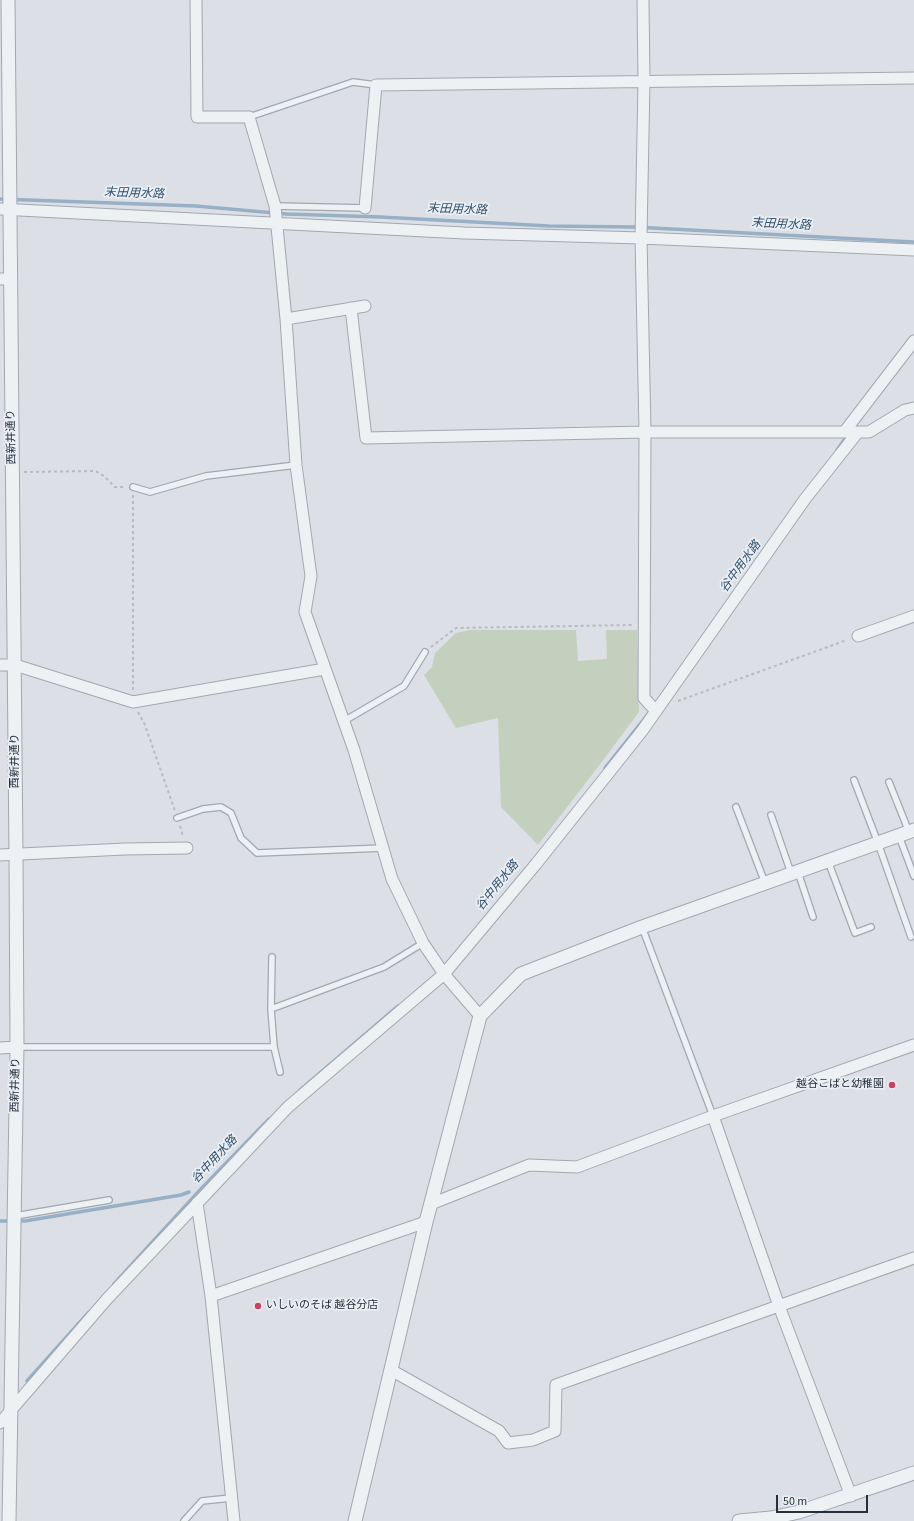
<!DOCTYPE html>
<html>
<head>
<meta charset="utf-8">
<style>
  body { margin:0 }
  #map { position:relative; width:914px; height:1521px; overflow:hidden; background:#dce0e6; font-family:"Source Sans 3",sans-serif }
  canvas { display:block }
  .scale { position:absolute; left:776px; top:1495px; width:92px; height:18px; box-sizing:border-box; border:2px solid #262f3c; border-top:0; padding-left:5px; font-size:12px; line-height:14px; white-space:nowrap; color:#262f3c; -webkit-text-stroke:3px #ebeff4; paint-order:stroke }
</style>
</head>
<body>
<div id="map">
<canvas width="914" height="1521"></canvas>
<div class="scale">50 m</div>
</div>
<script>
const context = document.querySelector('canvas').getContext('2d');
context.lineJoin = 'round';
function paint(path, color) {
  context.fillStyle = color;
  context.fill(path, 'evenodd');
}
function shape(rows) {
  const path = new Path2D();
  for (const r of rows) {
    path.moveTo(r[0], r[1]);
    for (let i = 2; i < r.length; i += 2) path.lineTo(r[i], r[i + 1]);
  }
  return path;
}
function trace(path, color, width, dash) {
  context.strokeStyle = color;
  context.lineWidth = width;
  context.lineCap = dash ? 'butt' : 'round';
  context.setLineDash(dash || []);
  context.stroke(path);
}
function drawText(font, color, halo, rows, align = 'center') {
  context.font = font + ' "Source Sans 3","Noto Sans JP",sans-serif';
  context.lineWidth = 3.5;
  context.setLineDash([]);
  context.textBaseline = 'middle';
  context.strokeStyle = halo;
  context.fillStyle = color;
  for (const [text, x, y, turn = 0] of rows) {
    context.save();
    context.translate(x, y);
    context.rotate((+turn || 0) * Math.PI / 180);
    context.textAlign = isNaN(turn) ? turn : align;
    if (halo) context.strokeText(text, 0, 0);
    context.fillText(text, 0, 0);
    context.restore();
  }
}
paint(shape([
  [470,630,576,630,578,661,607,659,606,630,637,630,639,712,601,763,538,845,501,807,498,718,456,728,424,675,432,667,435,653,456,633]
]), '#c3d0bd');
trace(shape([
  [0,199,196,206,286,214,381,217,549,226,634,227,914,242],
  [837,450,844,440],
  [605,768,648,714],
  [300,1090,398,1006],
  [0,1221,11,1221],
  [17,1221,25,1221,181,1195,189,1192],
  [114,1284,200,1190,269,1119],
  [27,1381,89,1312]
]), '#97b0c6', 3.5);
const service = shape([
  [249,117,353,82,376,85],
  [275,206,365,208],
  [133,487,150,492,206,476,296,465],
  [344,721,404,686,425,652],
  [854,780,878,843,911,937],
  [889,782,909,832],
  [736,807,765,883],
  [771,815,791,873],
  [177,818,203,809,221,807,231,813,241,838,257,853,383,848],
  [899,836,914,876],
  [828,861,855,933,871,927],
  [798,872,813,917],
  [642,927,713,1116],
  [271,1009,272,957],
  [17,1047,274,1047],
  [280,1072,274,1047,271,1009,384,967,423,943],
  [15,1216,109,1200],
  [184,1521,202,1501,231,1498]
]);
const minor = shape([
  [196,0,197,117,249,117,275,206,286,319,296,465,311,576,305,612,354,750,392,879,423,943,444,974,480,1016],
  [643,0,644,81,641,238,645,432,644,698,656,711],
  [365,208,376,85,914,78],
  [0,209,464,233,641,238,914,250],
  [0,279,10,279],
  [351,308,366,438,645,432,869,432,905,410,914,408],
  [286,319,365,306],
  [845,431,914,341],
  [858,636,914,616],
  [0,665,15,665,133,702,325,669],
  [0,855,125,849,187,848],
  [0,1048,17,1047],
  [713,1116,779,1306,851,1496],
  [197,1203,211,1296,234,1521],
  [431,1204,529,1165,577,1167,713,1116,914,1045],
  [211,1296,426,1222],
  [391,1370,499,1431,508,1443,533,1440,555,1431,556,1385,914,1258],
  [0,1423,107,1299,288,1107,444,974,536,864,642,731,805,499,858,432]
]);
const tertiary = shape([
  [8,0,16,855,17,1047,9,1521],
  [355,1521,426,1222,480,1016,521,974,642,927,914,830],
  [739,1521,771,1518,799,1512,914,1473]
]);
trace(service, '#a2a7b0', 8);
trace(minor, '#a2a7b0', 13);
trace(tertiary, '#a2a7b0', 15);
trace(shape([
  [24,472,95,471,104,476,115,487,124,487],
  [133,495,133,691],
  [431,647,456,628,632,625],
  [678,701,847,640],
  [138,712,145,725,175,811],
  [180,826,183,837]
]), '#b6bbc0', 2, [3, 3]);
trace(service, '#eef1f4', 5.5);
trace(minor, '#eef1f4', 11);
trace(tertiary, '#eef1f4', 13);
for (const [x, y, r, color] of [
  [892,1085,4,"#cb415e"],
  [258,1306,4,"#cb415e"]
]) {
  const dot = new Path2D();
  dot.arc(x, y, r, 0, 2 * Math.PI);
  context.fillStyle = color;
  context.fill(dot);
  trace(dot, '#ebeff4', 1.5);
}
drawText('11px', '#262f3c', '#ebeff4', [
  ["西新井通り",12,437,-91],
  ["西新井通り",16,761,-90],
  ["西新井通り",16,1085,-89]
]);
drawText('11px', '#262f3c', '#ebeff4', [
  ["越谷こばと幼稚園",884,1085],
  ["いしいのそば 越谷分店",266,1306,"left"]
], 'right');
drawText('italic 12px', '#31506e', '#ebeff4', [
  ["末田用水路",134,194,2],
  ["末田用水路",457,210,2],
  ["末田用水路",781,225,3],
  ["谷中用水路",741,567,-54],
  ["谷中用水路",498,886,-51],
  ["谷中用水路",215,1160,-47]
]);
</script>
</body>
</html>
